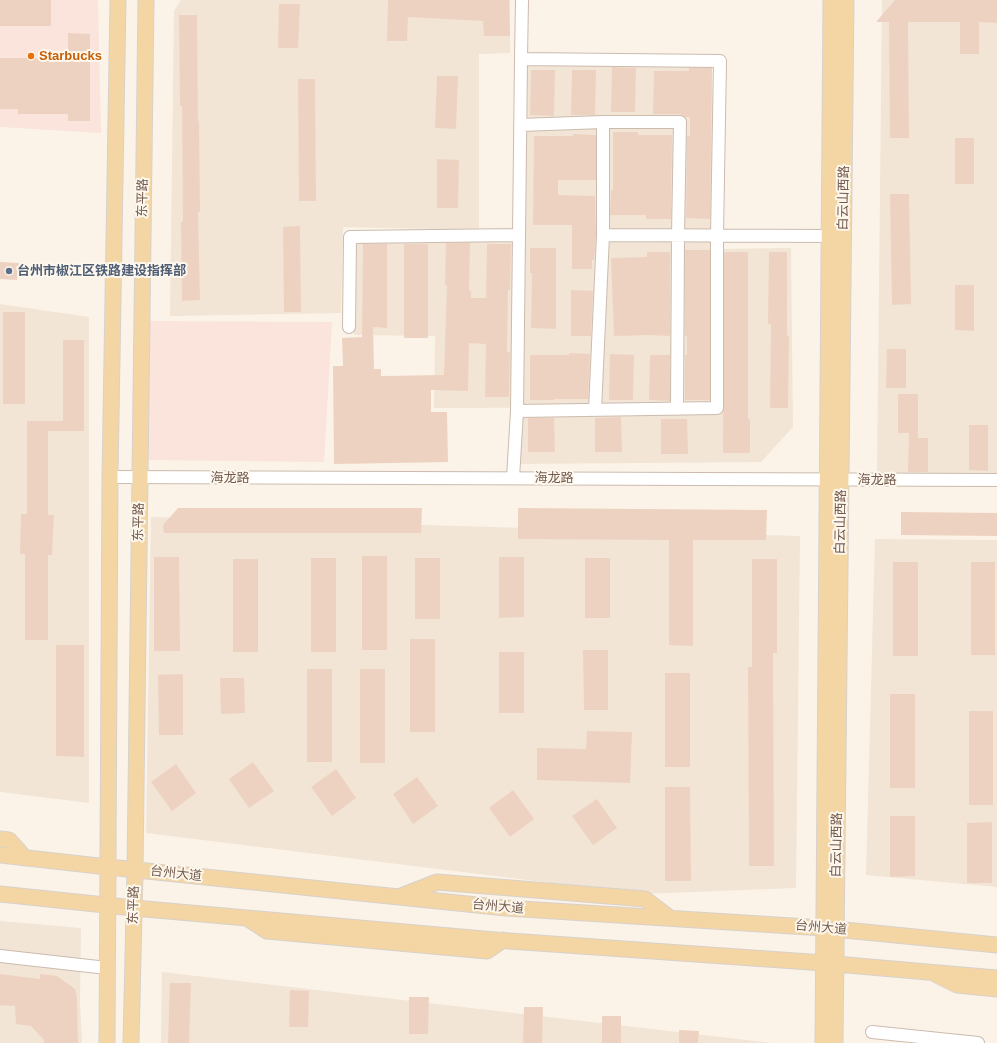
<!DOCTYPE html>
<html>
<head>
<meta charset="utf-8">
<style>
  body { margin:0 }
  canvas { display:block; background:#fbf3e7 }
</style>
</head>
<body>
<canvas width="997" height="1043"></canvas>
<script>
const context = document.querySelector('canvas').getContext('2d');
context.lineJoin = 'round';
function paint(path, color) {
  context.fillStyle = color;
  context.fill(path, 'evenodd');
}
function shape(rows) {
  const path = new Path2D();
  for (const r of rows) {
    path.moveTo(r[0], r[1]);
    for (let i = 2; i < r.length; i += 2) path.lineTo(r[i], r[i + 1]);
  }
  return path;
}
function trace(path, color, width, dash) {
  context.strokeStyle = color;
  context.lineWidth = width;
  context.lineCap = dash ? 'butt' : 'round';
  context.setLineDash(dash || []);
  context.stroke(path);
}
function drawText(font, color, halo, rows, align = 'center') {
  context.font = font + ' Arial,"Noto Sans SC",sans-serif';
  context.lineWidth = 4;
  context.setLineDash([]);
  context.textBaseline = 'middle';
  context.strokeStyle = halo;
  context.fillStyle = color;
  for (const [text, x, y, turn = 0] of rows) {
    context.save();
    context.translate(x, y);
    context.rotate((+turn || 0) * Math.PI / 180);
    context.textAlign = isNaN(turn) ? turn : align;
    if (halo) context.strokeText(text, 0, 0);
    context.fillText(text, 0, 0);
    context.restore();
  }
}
paint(shape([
  [181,0,510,0,510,53,479,54,479,230,343,227,341,313,170,316,174,11],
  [882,0,997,0,997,476,877,477],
  [712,62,712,407,434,408,435,336,354,335,354,241,525,239,527,65],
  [791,248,793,427,761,462,516,464,516,413,721,410,719,249],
  [0,304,89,317,89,803,0,792],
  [151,517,800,536,796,888,641,894,146,833],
  [875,539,997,540,997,887,866,875],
  [0,921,81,928,80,1001,82,1043,0,1043],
  [162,972,772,1043,161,1043]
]), '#f2e5d6');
paint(shape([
  [0,0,98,0,101,133,0,127],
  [149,321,332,322,324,462,147,460]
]), '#fae4db');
paint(shape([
  [0,0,51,0,51,26,0,26],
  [388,0,509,0,510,36,484,36,483,21,408,17,407,41,387,41],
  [895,0,997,0,997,23,979,22,979,54,960,54,960,22,908,22,909,138,890,138,889,22,876,22],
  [279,4,300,4,298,48,278,48],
  [179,15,197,15,198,121,199,121,200,212,198,212,200,300,182,301,181,222,183,222,182,106,180,106],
  [68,33,90,34,90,121,68,121,68,114,18,114,18,109,0,109,0,58,68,58],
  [612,67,636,68,635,112,611,112],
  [689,68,712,68,710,219,686,218,687,136,690,136,690,117,685,117,680,114,653,114,654,71,689,71],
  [531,70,555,70,554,116,530,115],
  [572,70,596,70,595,115,571,115],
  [437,76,458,76,456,129,435,128],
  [298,79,315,79,316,201,299,201],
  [613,132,638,132,638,135,672,135,671,219,646,219,646,215,610,215,611,190,613,190],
  [573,134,596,135,596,180,558,180,558,195,595,196,596,235,594,260,592,260,592,269,572,269,572,225,533,225,534,136,573,136],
  [955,138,974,138,974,184,955,184],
  [437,159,459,160,458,208,437,208],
  [890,194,909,194,911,304,892,305],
  [300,226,301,312,284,312,283,227],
  [446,243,470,243,469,291,471,291,471,298,486,298,487,244,511,244,510,290,508,290,507,352,510,352,509,397,485,397,486,344,469,343,468,391,431,390,431,412,447,412,448,462,334,464,333,366,343,366,342,338,362,337,363,244,387,244,387,328,373,327,374,369,381,369,381,376,444,375,447,285,445,285],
  [404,244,428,244,428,338,404,338],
  [530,248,556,248,556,329,531,328,532,273,530,273],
  [685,250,710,250,710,400,685,400,685,355,687,355,687,336,685,336],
  [647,252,670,252,670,336,648,335,614,336,611,258,647,257],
  [724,252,748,252,748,419,750,419,750,453,723,453],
  [769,252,787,252,787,336,789,336,788,408,770,408,771,324,768,324],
  [0,262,19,263,17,280,0,279],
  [955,285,974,285,974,331,955,330],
  [571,290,593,291,591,336,571,336],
  [3,312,25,312,25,404,3,404],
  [63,340,84,340,84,431,48,431,48,515,54,515,52,555,48,555,48,640,25,640,25,554,20,554,21,514,27,514,27,421,63,421],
  [887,349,906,349,906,388,886,388],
  [569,353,590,354,588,399,554,399,554,400,530,400,530,355,569,355],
  [610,354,634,355,633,400,609,400],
  [650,355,670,355,670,401,649,400],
  [898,394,918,394,918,438,928,438,928,472,908,472,909,433,898,433],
  [621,417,622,452,595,452,595,418],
  [528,418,554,418,555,452,528,452],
  [661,419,687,419,688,454,661,454],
  [969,425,988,425,988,471,969,470],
  [178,508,422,508,421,533,164,533,163,525],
  [518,508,767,510,766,540,693,540,693,646,669,645,669,540,518,539],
  [901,512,997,513,997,536,901,535],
  [362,556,387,556,387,650,362,650],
  [154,557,179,557,180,651,154,651],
  [499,557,524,557,524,617,499,618],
  [311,558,336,558,336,652,311,652],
  [415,558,440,558,440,619,415,619],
  [585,558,610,558,610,618,585,618],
  [233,559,258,559,258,652,233,652],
  [752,559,777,559,777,653,773,653,774,866,749,866,748,667,752,667],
  [893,562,918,562,918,656,893,656],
  [971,562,995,562,995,655,971,655],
  [410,639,435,639,435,732,410,732],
  [56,645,84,645,84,757,56,756],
  [583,650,608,650,608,710,584,710],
  [499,652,524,652,524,713,499,713],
  [307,669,332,669,332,762,307,762],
  [360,669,385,669,385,763,360,763],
  [665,673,690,673,690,767,665,767],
  [183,674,183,735,159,735,158,675],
  [220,678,244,678,245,713,221,714],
  [890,694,915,694,915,788,890,788],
  [969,711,993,711,993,805,969,805],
  [587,731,632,732,630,783,537,780,537,748,586,749],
  [253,762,274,791,249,808,229,779],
  [176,764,196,793,172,811,151,782],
  [336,769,356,798,332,816,311,787],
  [417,777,438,806,413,824,393,794],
  [665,787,690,787,691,881,665,881],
  [513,790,534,819,510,837,489,808],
  [597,799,617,828,593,845,572,816],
  [890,816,915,816,915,876,890,877],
  [992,822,992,883,967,883,967,823],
  [0,974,40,979,40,974,57,976,75,989,77,999,78,1043,44,1043,44,1040,31,1026,16,1024,15,1006,0,1005],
  [170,983,191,983,189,1043,168,1043],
  [290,990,309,991,308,1027,289,1027],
  [409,997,429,997,428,1034,409,1034],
  [524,1007,543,1007,542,1043,523,1043],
  [602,1016,621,1016,621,1043,602,1043],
  [679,1030,699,1031,698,1043,679,1043]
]), '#eed2c1');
const minor = shape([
  [520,125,603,122,680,122,678,235,677,409],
  [603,235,829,236],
  [349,327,350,237,519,235],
  [595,410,603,235,603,122],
  [517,411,717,408,717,235,720,61,521,59,522,0],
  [110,477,997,480],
  [513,478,517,411,521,59],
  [0,956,107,968],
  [872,1032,978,1043]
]);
const major = shape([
  [0,839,9,840,25,858],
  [0,855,108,867,506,908,824,928,997,945],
  [0,894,134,908,495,940,824,963,997,978],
  [401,896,437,882,645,899,670,918],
  [250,920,267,931,487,951,503,940],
  [937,975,957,985,997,989],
  [107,1043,110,477,118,0],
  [131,1043,135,870,146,0],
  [823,1043,831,0],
  [835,1043,846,0]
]);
trace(minor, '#ccbbae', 14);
trace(major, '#d8d1cd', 17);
trace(minor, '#fff', 12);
trace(major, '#f4d6a4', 15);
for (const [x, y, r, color] of [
  [31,56,4,"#e8710a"],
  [9,271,4,"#5c6f8a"]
]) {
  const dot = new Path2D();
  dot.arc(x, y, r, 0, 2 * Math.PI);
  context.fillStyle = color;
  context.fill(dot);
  trace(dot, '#fef7ed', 1.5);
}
drawText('bold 13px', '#c56008', '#fef7ed', [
  ["Starbucks",39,56]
], 'left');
drawText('13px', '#725a4d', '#fef7ed', [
  ["东平路",143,198,-89],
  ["白云山西路",844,198,-89],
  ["海龙路",230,478],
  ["海龙路",554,478],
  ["海龙路",877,480],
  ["东平路",139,522,-89],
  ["白云山西路",841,522,-89],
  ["白云山西路",837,845,-89],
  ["台州大道",176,874,6],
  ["东平路",134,905,-88],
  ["台州大道",498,907,5],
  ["台州大道",821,928,5]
]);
drawText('bold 13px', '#4e5e75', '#fef7ed', [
  ["台州市椒江区铁路建设指挥部",17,271]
], 'left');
</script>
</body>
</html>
